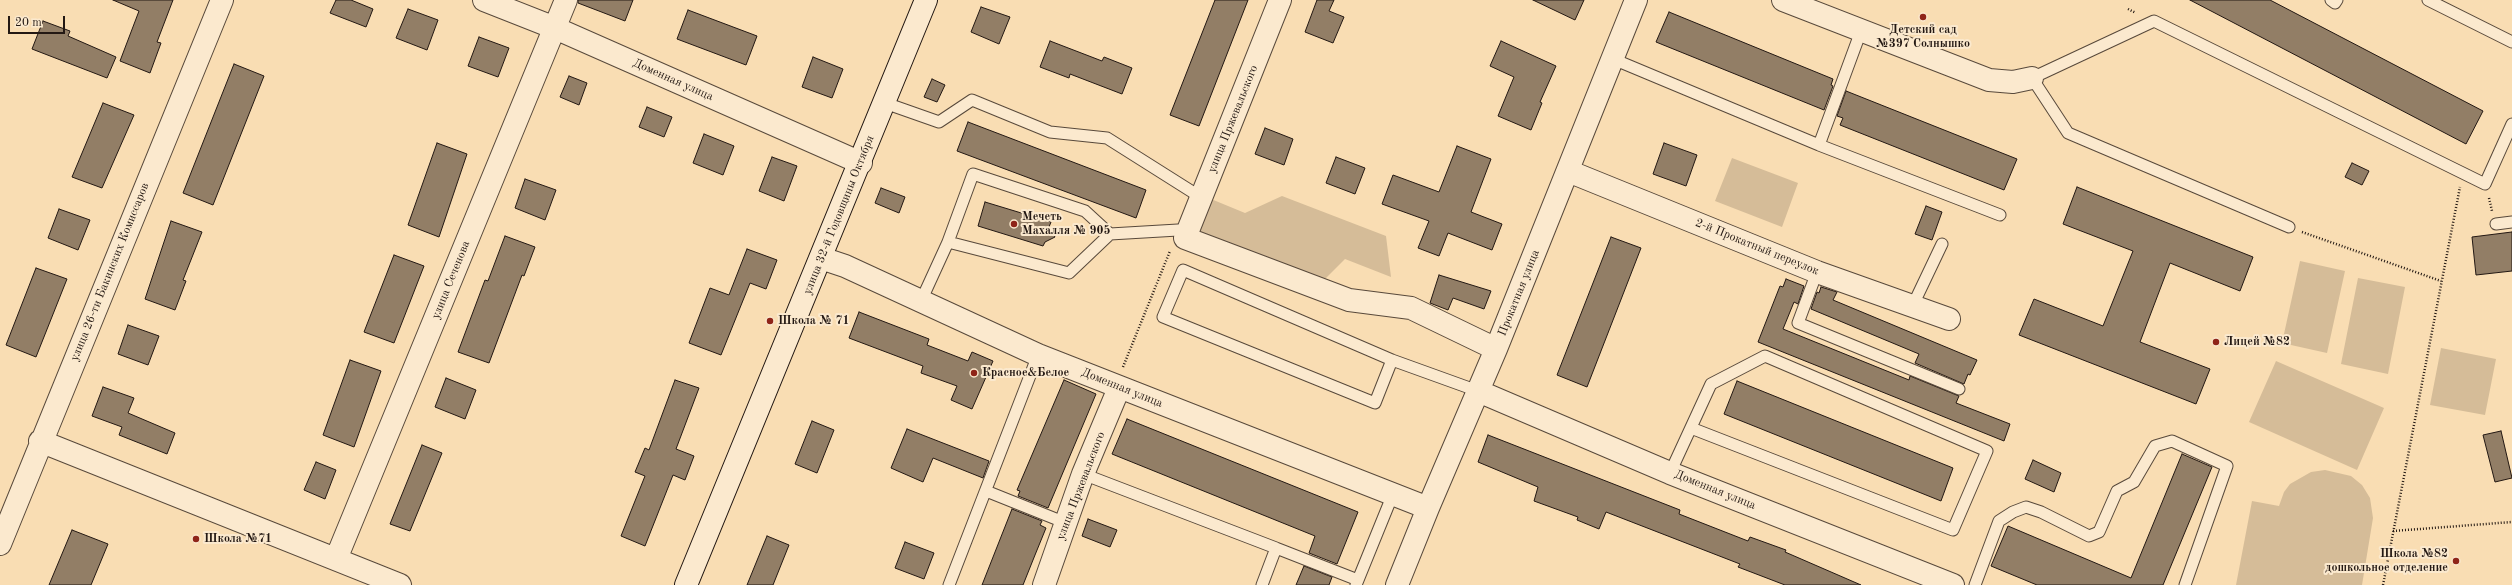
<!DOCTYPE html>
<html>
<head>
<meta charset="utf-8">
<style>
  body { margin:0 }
  #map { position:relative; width:2512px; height:585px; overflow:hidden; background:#f9ddb3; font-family:"Old Standard TT",serif }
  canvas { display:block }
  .scale { position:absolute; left:8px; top:16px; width:57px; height:18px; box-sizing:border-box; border:2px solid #231813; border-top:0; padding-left:5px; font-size:12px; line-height:14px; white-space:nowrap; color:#231813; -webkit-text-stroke:3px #fbe9ce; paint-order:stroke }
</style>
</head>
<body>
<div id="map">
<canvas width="2512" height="585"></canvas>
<div class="scale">20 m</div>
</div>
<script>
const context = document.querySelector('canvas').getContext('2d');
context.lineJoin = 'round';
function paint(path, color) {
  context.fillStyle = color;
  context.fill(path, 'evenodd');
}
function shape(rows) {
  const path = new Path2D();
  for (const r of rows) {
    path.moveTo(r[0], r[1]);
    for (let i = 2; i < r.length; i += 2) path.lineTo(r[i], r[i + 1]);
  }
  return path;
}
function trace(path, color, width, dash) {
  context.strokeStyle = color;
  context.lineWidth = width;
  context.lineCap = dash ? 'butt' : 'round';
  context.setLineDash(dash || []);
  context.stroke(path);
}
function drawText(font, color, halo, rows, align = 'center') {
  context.font = font + ' "Old Standard TT",serif';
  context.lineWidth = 4;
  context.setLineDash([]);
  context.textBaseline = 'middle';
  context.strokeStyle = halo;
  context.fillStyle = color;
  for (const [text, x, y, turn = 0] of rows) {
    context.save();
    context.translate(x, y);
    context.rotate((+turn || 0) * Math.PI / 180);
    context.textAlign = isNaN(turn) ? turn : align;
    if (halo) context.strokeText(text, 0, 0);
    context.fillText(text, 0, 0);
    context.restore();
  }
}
paint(shape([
  [1732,158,1798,183,1782,227,1715,201],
  [1282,196,1386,236,1391,277,1345,259,1322,282,1199,233,1211,199,1245,213],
  [2300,261,2345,271,2327,353,2282,343],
  [2358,278,2405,287,2388,374,2341,364],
  [2441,348,2496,359,2485,415,2430,405],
  [2276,361,2384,408,2357,470,2249,422],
  [2325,470,2351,476,2362,485,2370,498,2373,518,2362,585,2236,585,2252,501,2279,506,2284,492,2290,484,2311,472]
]), '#d5bc98');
const building = shape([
  [113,0,173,0,157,42,161,43,150,73,120,61,139,11,113,0],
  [336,0,351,0,373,9,366,27,330,13,336,0],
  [578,0,633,0,625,21,578,3,578,0],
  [1215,0,1248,0,1199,126,1170,115,1215,0],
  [1317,0,1334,0,1329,11,1344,17,1333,43,1305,32,1317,0],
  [1533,0,1584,0,1575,20,1533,0],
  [2190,0,2270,0,2483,111,2466,144,2190,0],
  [981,7,1010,17,999,44,971,32,981,7],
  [408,9,438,20,427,50,396,38,408,9],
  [688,10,757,36,746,65,677,39,688,10],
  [1669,12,1833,79,1831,85,1833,86,1824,110,1656,42,1669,12],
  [43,21,70,31,68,36,116,57,107,78,32,49,43,21],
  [479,37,509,48,498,77,468,66,479,37],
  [1050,41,1102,61,1104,57,1132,68,1122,94,1070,74,1069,78,1040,67,1050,41],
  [1501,41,1556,66,1540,102,1542,103,1531,130,1498,116,1514,77,1490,66,1501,41],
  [813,57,843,69,832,98,802,87,813,57],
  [234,64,264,76,213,205,183,193,234,64],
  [569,76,587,83,579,105,560,97,569,76],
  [932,79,945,85,937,102,924,97,932,79],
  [1846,91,2017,159,2004,190,1840,125,1843,118,1837,116,1846,91],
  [103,103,134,115,102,188,72,177,103,103],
  [647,107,672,117,664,137,639,127,647,107],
  [968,122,1146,190,1136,218,957,151,968,122],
  [1265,128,1293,139,1284,165,1255,154,1265,128],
  [704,134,734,146,723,175,693,163,704,134],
  [437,143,467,154,439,237,408,225,437,143],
  [1664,143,1697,155,1686,186,1653,174,1664,143],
  [1457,146,1491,159,1471,212,1502,224,1492,250,1448,233,1439,256,1418,248,1429,221,1382,204,1393,175,1439,192,1457,146],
  [772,157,797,166,784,201,759,191,772,157],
  [1336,157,1365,168,1355,194,1326,183,1336,157],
  [2352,163,2369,171,2362,185,2345,177,2352,163],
  [525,179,556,190,545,220,515,208,525,179],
  [2077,187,2253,257,2240,291,2170,263,2140,342,2210,369,2196,404,2019,335,2034,299,2103,326,2133,251,2063,224,2077,187],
  [881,188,905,197,899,213,875,203,881,188],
  [985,202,1051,222,1049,227,1055,237,1045,242,1043,246,978,226,985,202],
  [1926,206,1942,212,1932,240,1915,234,1926,206],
  [59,209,90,220,78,250,48,238,59,209],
  [171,221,202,232,183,280,186,281,175,310,145,299,171,221],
  [2512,232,2512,271,2476,275,2472,237,2512,232],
  [505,236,535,247,524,276,522,275,489,363,458,352,485,280,488,281,505,236],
  [1611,237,1641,248,1587,387,1557,375,1611,237],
  [747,249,777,260,766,289,750,283,721,355,689,343,710,288,729,295,747,249],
  [394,255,424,266,394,343,364,332,394,255],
  [36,268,67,279,36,357,6,345,36,268],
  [1439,275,1491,291,1484,309,1453,298,1448,310,1430,303,1439,275],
  [1786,279,1804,286,1798,304,1794,302,1783,329,1909,380,1910,376,1959,396,1956,403,2010,424,2004,441,1758,342,1780,286,1783,287,1786,279],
  [1821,287,1837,292,1833,300,1977,360,1970,375,1968,374,1964,384,1915,363,1919,354,1811,309,1817,292,1819,293,1821,287],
  [859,312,929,339,927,345,968,361,972,352,993,361,972,409,951,400,957,386,921,373,923,366,849,338,859,312],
  [128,325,159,336,148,365,118,354,128,325],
  [350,360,381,371,354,447,323,435,350,360],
  [446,378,476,390,465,419,435,407,446,378],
  [675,380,699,388,676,449,694,456,685,480,673,475,645,546,621,536,645,476,635,472,645,448,649,450,675,380],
  [1064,380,1096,394,1048,508,1018,496,1020,491,1017,490,1064,380],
  [1737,381,1953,468,1941,501,1724,414,1737,381],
  [103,387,134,398,128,413,175,433,167,454,119,435,122,427,92,416,103,387],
  [1127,419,1358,512,1337,564,1309,553,1315,536,1112,454,1127,419],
  [812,421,834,430,817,473,795,464,812,421],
  [907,429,989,461,983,478,933,458,923,482,891,468,907,429],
  [2501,431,2512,478,2495,482,2483,435,2501,431],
  [1488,435,1680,510,1679,514,1748,541,1750,537,1786,550,1785,552,1861,585,1785,585,1738,567,1740,564,1606,512,1599,529,1577,520,1578,517,1534,501,1538,487,1478,462,1488,435],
  [422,445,442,453,410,531,390,524,422,445],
  [2182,454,2212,467,2163,585,2037,585,1991,566,2008,526,2131,578,2182,454],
  [2033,460,2061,473,2054,492,2025,479,2033,460],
  [316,462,336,470,325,499,304,490,316,462],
  [1012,509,1042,521,1040,525,1046,528,1035,555,1023,585,982,585,1012,509],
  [1088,519,1117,530,1110,547,1082,536,1088,519],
  [72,530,108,544,91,585,49,585,72,530],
  [767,536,789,545,773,585,747,585,767,536],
  [905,542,934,553,924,579,895,568,905,542],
  [1304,566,1332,577,1329,585,1296,585,1304,566]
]);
paint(building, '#927e66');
trace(building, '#231813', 1);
const lane = shape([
  [2331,0,2335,3,2337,0],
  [2428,0,2512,42],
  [1613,59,1819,145,2000,215],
  [885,103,939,122,972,100,1050,132,1107,138,1202,198],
  [1819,145,1861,31],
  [2496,224,2512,222],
  [2289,227,2068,133,2032,78,2154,21,2485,184,2512,124],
  [948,242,973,174,1085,211,1110,234],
  [1817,272,1798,323,1959,389],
  [921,301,948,242,1069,273,1110,234,1178,230,1185,238],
  [1913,305,1942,244],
  [1392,360,1375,403,1163,317,1183,270,1392,360,1478,391],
  [1670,473,1711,384,1765,356,1987,451,1953,530,1691,428],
  [1083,474,1276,548,1262,585],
  [986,491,1066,523],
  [1276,548,1358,580],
  [949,585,1038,355],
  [1356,585,1393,494],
  [1975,585,1999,521,2013,512,2026,507,2041,512,2089,536,2099,532,2117,491,2134,482,2155,446,2172,441,2227,466,2185,585]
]);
const street = shape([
  [484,0,555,28,861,163],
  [1280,0,1185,238,1349,300,1411,308,1496,349],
  [1783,0,1989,80,2013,82,2032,78],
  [1568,171,1817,272,1949,319],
  [821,258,845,266,1038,355,1428,508],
  [1478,391,1670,473,1953,585],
  [40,441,400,585],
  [0,544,222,0],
  [336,559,566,0],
  [1044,585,1083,474,1119,388],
  [1397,585,1428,508,1496,349,1636,0]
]);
const secondary = shape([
  [686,585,926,0]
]);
trace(lane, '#58493b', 13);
trace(street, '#58493b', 24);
trace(secondary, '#231813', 24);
trace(shape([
  [2128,9,2136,13],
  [2489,198,2492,211],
  [2302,232,2441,281],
  [1123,367,1170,251],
  [2393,531,2512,522],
  [2383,585,2460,187]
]), '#231813', 2.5, [1, 2]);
trace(lane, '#fbe9ce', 11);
trace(street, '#fbe9ce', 22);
trace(secondary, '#fbe9ce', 22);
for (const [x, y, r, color] of [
  [1923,17,4,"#8f2418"],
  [1014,224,4,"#8f2418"],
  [770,321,4,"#8f2418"],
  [2216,342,4,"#8f2418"],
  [974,373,4,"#8f2418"],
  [196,539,4,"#8f2418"],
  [2456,561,4,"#8f2418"]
]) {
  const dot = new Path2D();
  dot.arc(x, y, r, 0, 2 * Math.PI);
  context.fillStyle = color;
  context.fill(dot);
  trace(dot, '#fbe9ce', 1.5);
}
drawText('bold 12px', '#231813', '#fbe9ce', [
  ["Детский сад",1923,30,"center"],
  ["№397 Солнышко",1923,44,"center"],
  ["Мечеть",1022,217],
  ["Махалля № 905",1022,231],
  ["Школа № 71",778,321],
  ["Лицей №82",2224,342],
  ["Красное&Белое",982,373],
  ["Школа №71",204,539],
  ["Школа №82",2448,554,"right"],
  ["дошкольное отделение",2448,568,"right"]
], 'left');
drawText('12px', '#231813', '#fbe9ce', [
  ["Доменная улица",673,80,24],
  ["улица Пржевальского",1233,119,-68],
  ["улица 32-й Годовщины Октября",839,215,-68],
  ["2-й Прокатный переулок",1757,247,22],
  ["улица 26-ти Бакинских Комиссаров",110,272,-68],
  ["улица Сеченова",451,280,-68],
  ["Прокатная улица",1519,293,-68],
  ["Доменная улица",1122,388,22],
  ["улица Пржевальского",1081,486,-69],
  ["Доменная улица",1715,490,22]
]);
</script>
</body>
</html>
